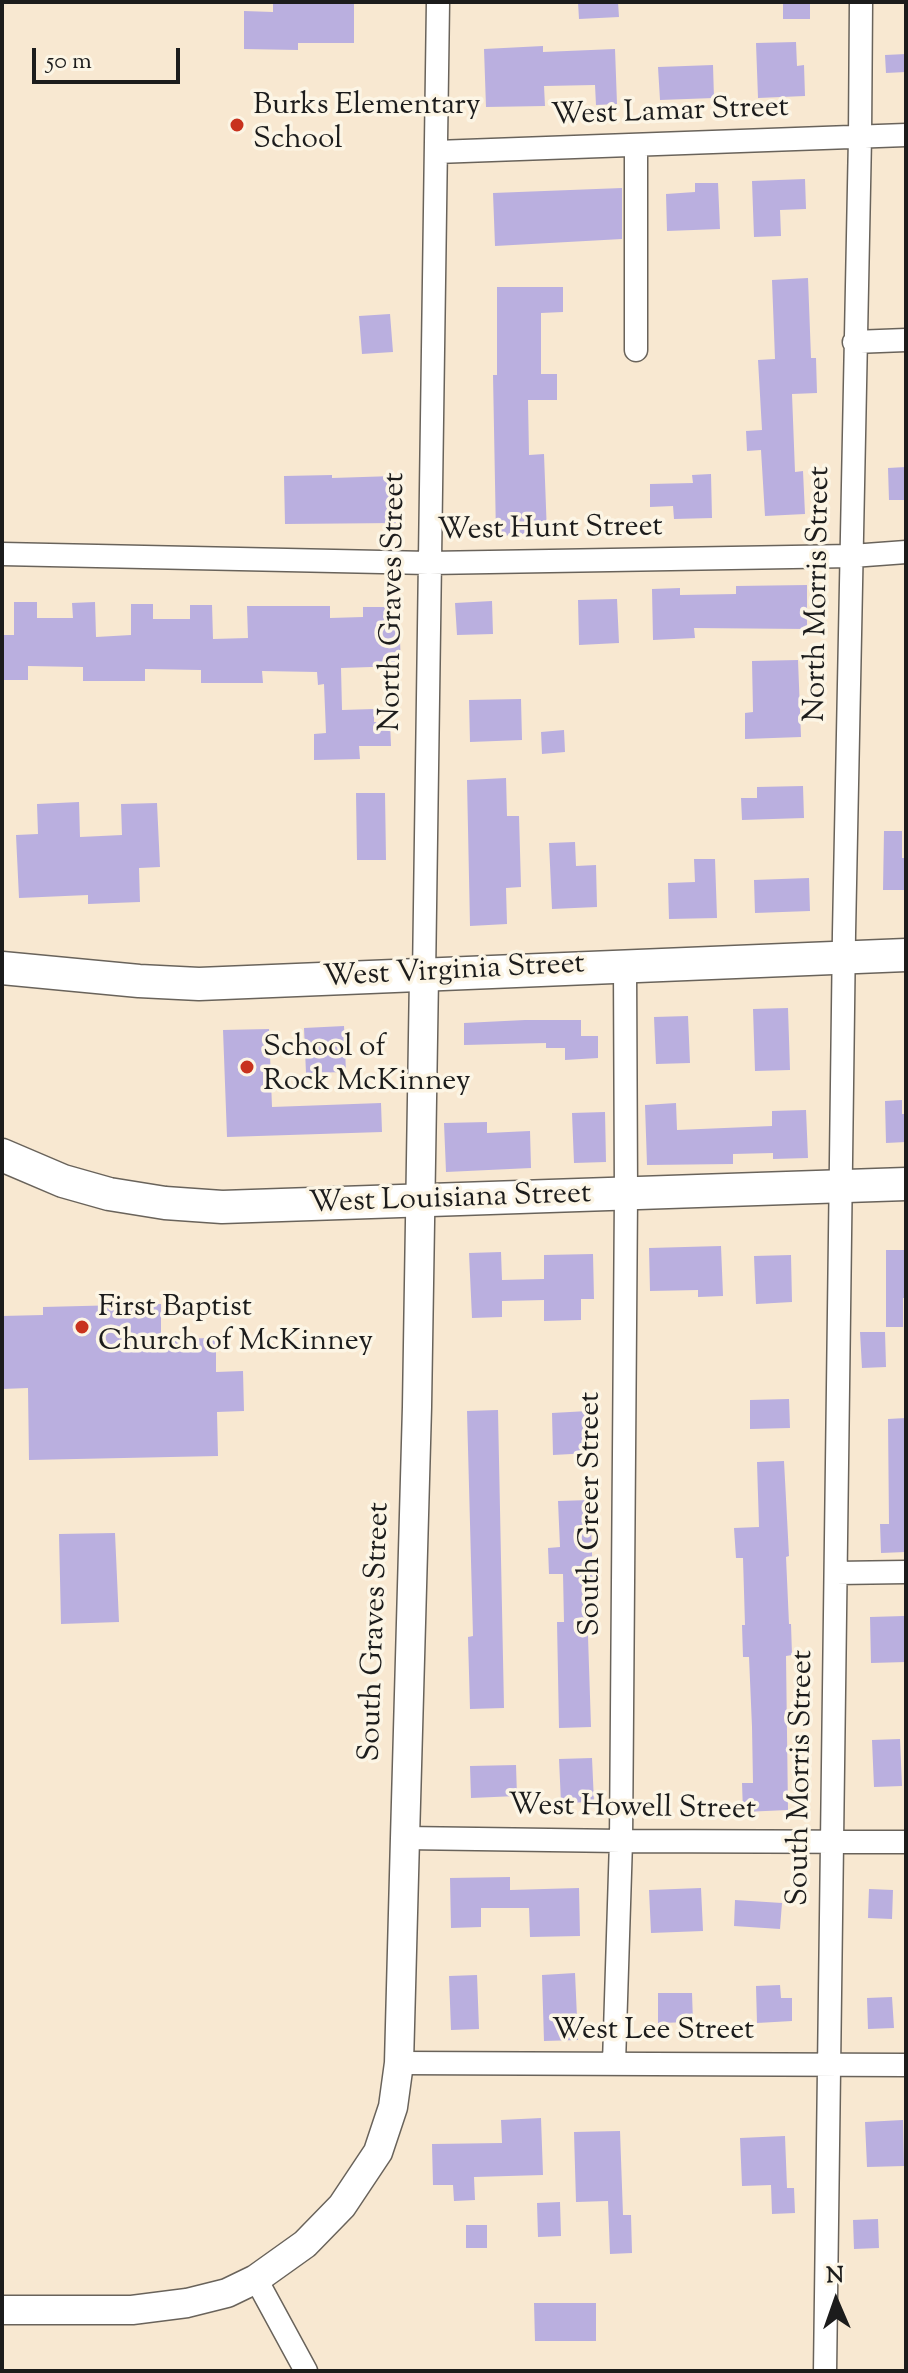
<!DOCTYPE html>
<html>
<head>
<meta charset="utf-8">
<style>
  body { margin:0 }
  #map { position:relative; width:908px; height:2373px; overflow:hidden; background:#f8e8d1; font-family:"Sorts Mill Goudy",serif }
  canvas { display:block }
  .frame { position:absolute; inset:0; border:4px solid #1c1c1c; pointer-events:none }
  .north { position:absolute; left:796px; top:2261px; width:80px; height:80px; -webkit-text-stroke:6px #fcf5e5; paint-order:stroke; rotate:358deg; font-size:22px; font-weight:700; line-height:32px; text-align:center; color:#1c1c1c }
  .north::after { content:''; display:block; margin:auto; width:28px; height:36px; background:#1c1c1c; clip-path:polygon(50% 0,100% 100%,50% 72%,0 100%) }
  .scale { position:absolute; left:32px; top:48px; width:148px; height:36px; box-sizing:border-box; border:4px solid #1c1c1c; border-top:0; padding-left:10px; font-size:24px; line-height:28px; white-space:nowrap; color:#1c1c1c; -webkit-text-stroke:6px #fcf5e5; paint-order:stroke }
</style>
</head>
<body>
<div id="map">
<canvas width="908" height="2373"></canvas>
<div class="frame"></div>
<div class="north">N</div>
<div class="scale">50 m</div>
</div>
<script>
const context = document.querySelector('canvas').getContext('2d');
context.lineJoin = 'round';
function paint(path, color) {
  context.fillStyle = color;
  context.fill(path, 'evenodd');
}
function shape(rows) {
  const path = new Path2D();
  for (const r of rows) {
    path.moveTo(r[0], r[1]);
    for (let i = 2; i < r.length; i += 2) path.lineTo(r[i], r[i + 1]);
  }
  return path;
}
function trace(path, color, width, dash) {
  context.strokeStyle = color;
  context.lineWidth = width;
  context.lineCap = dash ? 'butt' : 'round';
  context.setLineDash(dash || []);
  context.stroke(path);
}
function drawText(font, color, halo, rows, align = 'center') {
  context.font = font + ' "Sorts Mill Goudy",serif';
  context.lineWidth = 7;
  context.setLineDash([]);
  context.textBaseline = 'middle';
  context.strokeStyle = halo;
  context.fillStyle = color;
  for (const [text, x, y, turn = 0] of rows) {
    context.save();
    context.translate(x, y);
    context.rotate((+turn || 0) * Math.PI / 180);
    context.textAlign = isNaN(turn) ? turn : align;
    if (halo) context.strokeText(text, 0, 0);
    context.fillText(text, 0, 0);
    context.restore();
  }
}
paint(shape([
  [273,2,354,2,354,43,298,43,298,50,244,49,244,11,273,12],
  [578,2,618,2,619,17,579,19],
  [783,2,810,2,810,19,783,19],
  [796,42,797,66,804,65,805,96,758,98,756,43],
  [543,46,543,52,615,49,617,104,596,105,595,85,544,86,545,106,486,107,484,49],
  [906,54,906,72,886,73,885,55],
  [713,65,714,98,660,100,658,67],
  [805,179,806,209,780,210,781,236,754,237,752,181],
  [695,183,718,183,720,229,667,231,666,194,695,192],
  [622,188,622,239,495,246,493,193],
  [808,278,811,358,816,358,817,393,792,394,795,472,803,471,805,514,765,516,761,450,747,451,746,431,762,430,758,360,775,359,772,280],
  [497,287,563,287,563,312,541,313,541,374,557,374,557,400,528,400,529,455,544,454,547,534,496,536,493,375,497,375],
  [390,314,393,352,362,354,359,316],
  [906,467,906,500,889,500,888,468],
  [711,474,712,518,674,519,673,506,650,507,650,484,693,483,692,475],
  [332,475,332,478,394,476,396,523,285,524,284,476],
  [807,585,807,629,694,628,695,638,653,640,652,589,680,588,680,595,736,594,736,586],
  [617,599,619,643,579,645,578,600],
  [492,601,493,634,457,635,455,603],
  [14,602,37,602,37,618,73,618,72,603,95,602,96,637,131,635,131,604,153,604,153,619,190,619,190,605,212,605,213,639,248,638,247,606,330,606,330,618,363,617,363,607,389,607,389,617,399,616,401,666,341,668,342,710,374,709,374,722,390,722,391,746,359,746,360,759,314,760,314,734,326,733,324,684,318,685,317,672,262,671,263,683,201,683,201,670,145,669,145,681,83,681,83,667,28,666,28,680,3,680,3,635,14,635],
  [798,660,801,737,745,739,745,713,753,712,752,661],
  [521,699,522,740,470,742,469,700],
  [564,730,565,752,542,754,541,732],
  [506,778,507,816,519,816,521,887,506,888,507,924,470,926,467,780],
  [803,786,804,818,742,820,741,798,757,798,757,787],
  [356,793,385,793,386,860,357,860],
  [79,802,80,837,122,835,121,804,157,803,160,867,139,868,140,902,88,904,88,895,19,898,16,835,38,834,37,804],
  [884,831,902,831,902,858,906,858,906,890,883,890],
  [575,842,576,866,596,865,597,907,552,909,549,843],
  [694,859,715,859,717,918,669,919,668,883,695,882],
  [809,878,810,911,755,913,754,880],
  [788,1008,790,1070,755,1071,753,1009],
  [688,1016,690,1063,656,1064,654,1017],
  [525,1020,581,1020,581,1036,598,1036,598,1058,565,1060,565,1048,546,1048,546,1043,464,1045,464,1023],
  [344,1026,346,1072,306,1073,304,1028],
  [269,1029,272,1107,381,1103,382,1132,227,1137,223,1030],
  [902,1100,902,1114,906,1114,906,1142,886,1143,885,1101],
  [676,1103,677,1130,772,1126,772,1111,806,1110,808,1158,773,1159,773,1153,733,1154,733,1164,647,1165,645,1105],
  [605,1112,606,1162,574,1163,572,1113],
  [487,1122,487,1133,530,1131,531,1168,446,1172,444,1123],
  [721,1246,723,1296,698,1297,698,1290,650,1291,649,1248],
  [886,1250,906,1250,906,1298,903,1298,903,1327,886,1327],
  [501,1252,502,1280,544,1279,544,1255,593,1254,594,1299,581,1299,581,1320,544,1321,544,1300,502,1301,502,1317,472,1318,469,1253],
  [791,1255,792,1302,756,1304,754,1256],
  [161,1304,161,1339,216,1338,216,1372,243,1371,244,1411,217,1412,218,1456,29,1460,28,1388,2,1389,2,1316,43,1315,43,1307],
  [860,1332,885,1332,886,1367,862,1368],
  [789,1399,790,1428,750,1429,750,1400],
  [498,1410,504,1708,470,1709,468,1637,473,1636,467,1411],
  [588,1411,590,1453,553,1455,552,1413],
  [906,1418,906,1552,881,1553,880,1524,889,1524,888,1419],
  [784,1461,789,1556,786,1557,789,1624,791,1624,792,1655,786,1656,788,1810,743,1812,742,1783,753,1783,752,1727,749,1657,743,1657,742,1625,745,1625,743,1558,736,1558,734,1528,759,1527,757,1462],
  [590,1500,594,1606,587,1606,591,1727,559,1728,557,1622,564,1622,563,1574,549,1574,548,1548,560,1547,558,1501],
  [115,1533,119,1622,61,1624,59,1534],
  [904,1616,906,1662,871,1663,870,1617],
  [900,1739,902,1786,874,1787,872,1740],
  [592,1758,594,1802,561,1803,559,1759],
  [516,1765,517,1796,471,1798,470,1766],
  [510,1877,510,1890,579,1888,580,1936,530,1937,529,1908,481,1908,481,1927,451,1928,450,1878],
  [701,1888,703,1931,651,1933,649,1890],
  [869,1889,893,1890,892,1919,868,1918],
  [735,1900,782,1903,780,1929,734,1926],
  [575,1973,578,2040,544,2041,542,1975],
  [477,1975,479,2029,451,2030,449,1976],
  [780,1985,781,1998,792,1998,792,2021,757,2023,756,1986],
  [658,1993,692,1993,693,2022,658,2023],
  [892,1997,894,2028,868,2029,867,1998],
  [541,2118,543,2175,474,2177,475,2200,454,2201,453,2185,433,2185,432,2144,502,2143,501,2120],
  [903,2120,904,2166,867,2167,865,2122],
  [620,2131,623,2215,631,2215,632,2253,610,2254,608,2201,576,2202,574,2132],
  [785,2136,787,2188,794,2188,795,2213,772,2214,771,2185,742,2186,740,2138],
  [560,2202,561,2236,538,2237,537,2203],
  [878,2219,879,2248,854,2249,853,2220],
  [466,2225,487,2225,487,2248,466,2248],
  [534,2303,596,2303,596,2341,535,2341]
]), '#baafdf');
const minor = shape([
  [636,145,636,350],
  [436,152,906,135],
  [854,342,906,340],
  [2,554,429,563,852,556,906,552],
  [424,976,438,2],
  [836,1573,906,1572],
  [405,1838,621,1841,906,1842],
  [399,2063,906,2065],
  [614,2063,621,1841,626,1195,625,965],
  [256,2279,306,2371],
  [825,2371,844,933,860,137,861,2]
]);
const tertiary = shape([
  [2,2310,132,2310,187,2303,227,2293,256,2279,305,2244,342,2206,378,2152,393,2107,399,2063,405,1838,417,1407,424,976]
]);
const secondary = shape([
  [2,968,139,981,199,984,906,955],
  [2,1155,63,1181,109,1194,165,1203,222,1207,906,1184]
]);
trace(minor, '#69635b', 25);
trace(tertiary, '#69635b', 31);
trace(secondary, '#69635b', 35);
trace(minor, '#fff', 22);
trace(tertiary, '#fff', 28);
trace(secondary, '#fff', 32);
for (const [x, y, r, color] of [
  [237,125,8,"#c8321e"],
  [247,1067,8,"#c8321e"],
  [82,1327,8,"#c8321e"]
]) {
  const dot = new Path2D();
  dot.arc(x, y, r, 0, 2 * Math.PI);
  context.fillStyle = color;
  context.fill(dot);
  trace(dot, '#fcf5e5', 3);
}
drawText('30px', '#1c1c1c', '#fcf5e5', [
  ["Burks Elementary",253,108],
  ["School",253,142],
  ["School of",263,1050],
  ["Rock McKinney",263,1084],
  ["First Baptist",98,1310],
  ["Church of McKinney",98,1344]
], 'left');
drawText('30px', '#1c1c1c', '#fcf5e5', [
  ["West Lamar Street",670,114,-2],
  ["West Hunt Street",550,531,-1],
  ["North Morris Street",820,594,-89],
  ["North Graves Street",395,602,-89],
  ["West Virginia Street",454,973,-3],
  ["West Louisiana Street",450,1201,-2],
  ["South Greer Street",593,1514,-90],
  ["South Graves Street",377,1632,-88],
  ["South Morris Street",803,1778,-89],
  ["West Howell Street",632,1810,1],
  ["West Lee Street",653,2033]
]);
</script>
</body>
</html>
